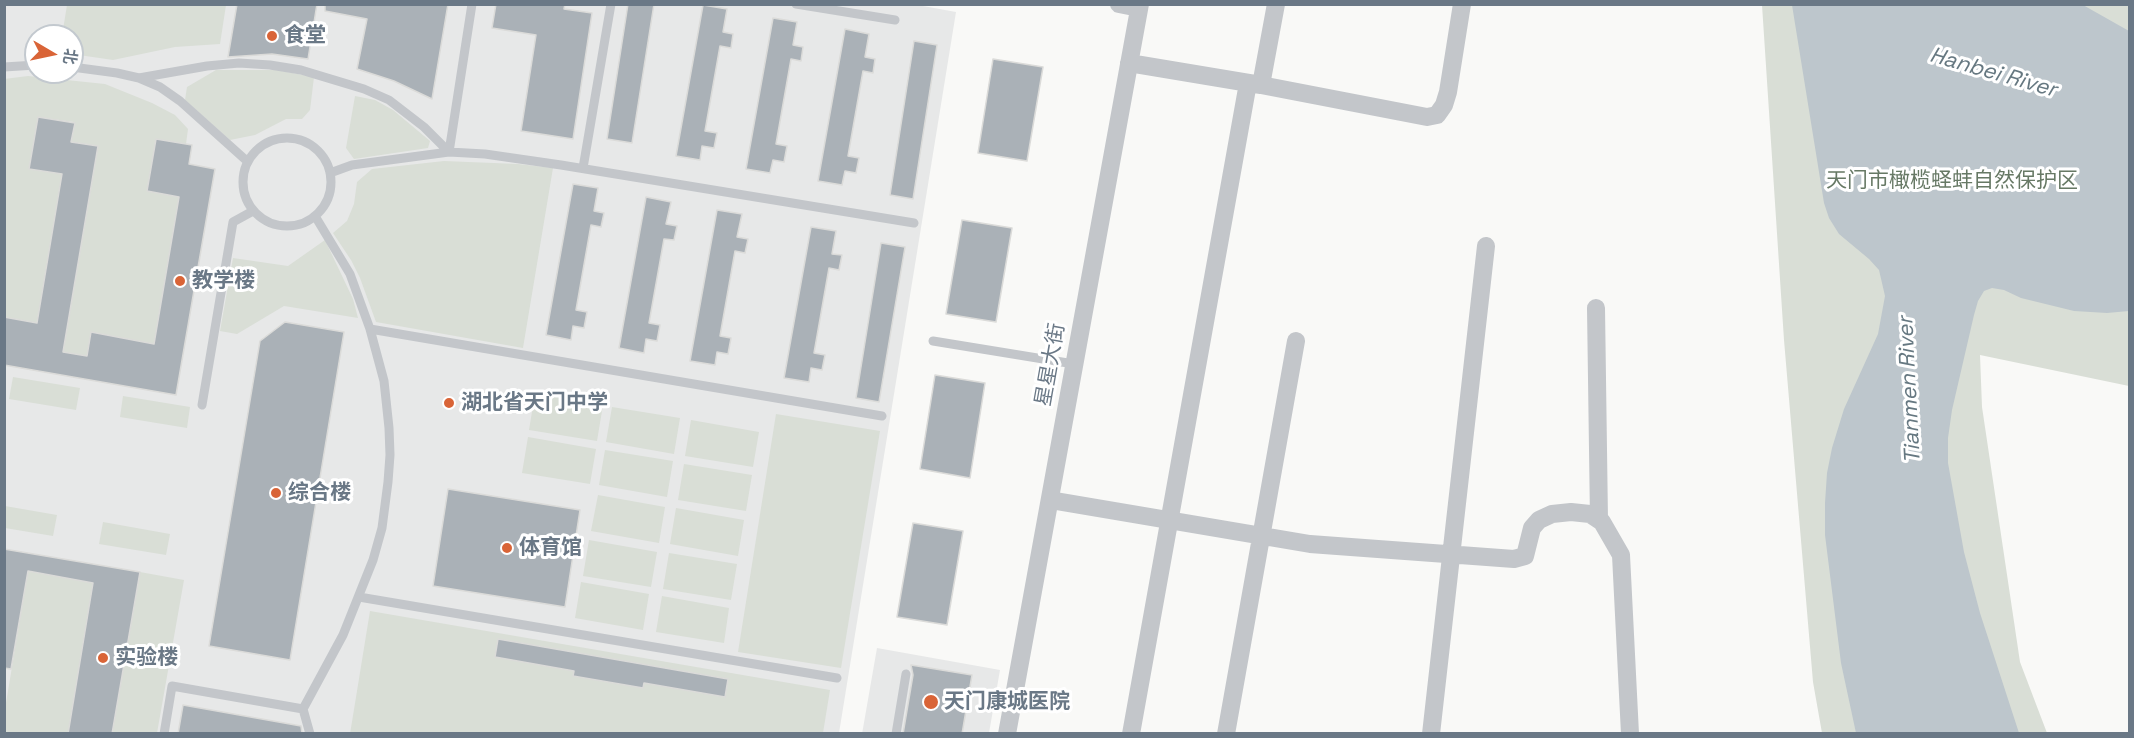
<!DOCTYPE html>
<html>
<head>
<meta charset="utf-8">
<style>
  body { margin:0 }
  #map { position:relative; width:2134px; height:738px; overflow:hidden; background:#f9f9f7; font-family:"Space Grotesk","Noto Sans SC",sans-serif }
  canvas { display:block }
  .frame { position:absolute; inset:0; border:6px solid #6a7886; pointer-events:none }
  .north { position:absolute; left:24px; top:24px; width:60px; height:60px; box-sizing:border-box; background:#fff; border:2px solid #c3c9cf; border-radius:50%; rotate:99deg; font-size:16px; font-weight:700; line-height:24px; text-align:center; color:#6a7886 }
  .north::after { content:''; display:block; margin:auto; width:21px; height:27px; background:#d96437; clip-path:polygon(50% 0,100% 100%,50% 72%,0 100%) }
</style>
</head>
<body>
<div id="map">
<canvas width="2134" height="738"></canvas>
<div class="frame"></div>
<div class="north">北</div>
</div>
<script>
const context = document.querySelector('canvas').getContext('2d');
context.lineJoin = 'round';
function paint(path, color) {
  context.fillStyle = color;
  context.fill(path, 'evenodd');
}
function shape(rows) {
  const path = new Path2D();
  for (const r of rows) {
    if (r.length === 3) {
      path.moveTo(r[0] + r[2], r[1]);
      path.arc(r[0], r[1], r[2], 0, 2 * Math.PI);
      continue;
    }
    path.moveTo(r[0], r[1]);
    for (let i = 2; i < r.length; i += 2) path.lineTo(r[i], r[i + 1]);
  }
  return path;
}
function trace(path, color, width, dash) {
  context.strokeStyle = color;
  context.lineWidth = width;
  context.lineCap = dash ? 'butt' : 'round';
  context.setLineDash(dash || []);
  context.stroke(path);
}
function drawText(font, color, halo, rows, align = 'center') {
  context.font = font + ' "Space Grotesk","Noto Sans SC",sans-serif';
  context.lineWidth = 6;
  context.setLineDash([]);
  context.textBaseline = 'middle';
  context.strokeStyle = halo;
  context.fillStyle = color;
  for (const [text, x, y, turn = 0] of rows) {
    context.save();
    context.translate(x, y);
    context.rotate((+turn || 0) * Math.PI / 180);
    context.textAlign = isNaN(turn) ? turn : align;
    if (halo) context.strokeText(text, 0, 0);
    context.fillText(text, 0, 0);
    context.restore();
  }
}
paint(shape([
  [912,4,956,12,839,733,5,733,4,5],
  [36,36,72,36,72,72,36,72],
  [877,648,1000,670,989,733,862,734]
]), '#e7e8e8');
paint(shape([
  [67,5,67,4,226,5,220,44,175,47,113,60,72,54,72,36,62,36],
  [1762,5,2129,5,2129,386,1980,355,1982,407,2020,662,2047,733,1822,733,1813,682,1784,340],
  [216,70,276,70,314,77,310,110,302,119,286,119,255,135,230,140,185,100,187,87],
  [28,76,105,84,152,103,175,115,188,129,186,144,156,139,147,191,179,197,150,366,132,340,92,332,87,356,63,352,97,146,71,142,74,122,38,117,29,168,62,174,34,345,4,317,4,79],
  [355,96,375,100,393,110,430,141,428,148,354,159,346,148],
  [444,161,518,164,553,168,523,348,376,322,360,278,351,260,333,233,347,221,354,204,357,182,372,169],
  [325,240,353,299,358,318,284,306,237,334,220,331,233,258,288,266],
  [13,377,80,388,76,410,9,399],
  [535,394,603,405,597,441,529,430],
  [123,396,190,407,187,428,120,417],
  [612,407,680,418,674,454,606,442],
  [776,414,880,431,841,668,738,652],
  [691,420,759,432,753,467,685,456],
  [528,437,596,449,590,484,522,473],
  [605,450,673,461,667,497,599,485],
  [684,464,752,475,746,511,678,500],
  [598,495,665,507,659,543,591,531],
  [5,506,57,515,53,536,5,528],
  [676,508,744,520,738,556,670,544],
  [103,522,170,534,166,555,99,544],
  [589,540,657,552,651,587,583,576],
  [669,553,737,564,731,600,663,589],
  [28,571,93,583,68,733,5,734,5,709],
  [140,572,184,580,157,733,112,734],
  [581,582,649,594,643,630,575,618],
  [662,596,729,608,724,643,656,632],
  [370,611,830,690,823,733,350,734]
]), '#d9ded6');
paint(shape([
  [1792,5,2083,5,2129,31,2129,311,2107,313,2074,311,2021,298,2004,290,1992,288,1984,291,1978,301,1974,315,1952,410,1948,438,1948,463,1964,552,1980,613,2019,733,1856,733,1841,663,1825,535,1825,503,1827,473,1832,448,1844,409,1878,334,1885,296,1879,270,1869,259,1839,234,1829,218,1824,203]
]), '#bdc6cc');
const building = shape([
  [237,4,317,4,308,59,272,54,228,57,237,4],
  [325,4,448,4,432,99,394,81,357,69,367,19,325,11,325,4],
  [496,4,565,4,564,9,592,13,573,139,521,131,536,35,492,28,496,4],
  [628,4,654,4,632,143,607,139,628,4],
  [703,5,727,9,723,32,733,34,731,48,720,46,705,131,717,133,714,148,702,146,700,160,676,156,703,5],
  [773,18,797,22,793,45,803,47,801,61,791,59,776,144,787,146,784,162,773,160,770,173,746,169,773,18],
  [845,29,869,34,865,57,875,59,873,73,863,71,848,156,859,158,856,173,845,171,842,185,818,181,845,29],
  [914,41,937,45,913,199,890,195,914,41],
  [993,59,1043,67,1027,161,978,153,993,59],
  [38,117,75,123,71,142,98,146,63,352,87,356,91,332,154,344,179,197,147,191,156,139,192,145,189,164,215,169,176,395,4,365,4,317,37,323,62,174,29,169,38,117],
  [573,184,598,188,594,211,604,213,601,227,591,225,576,310,587,312,584,328,573,326,571,340,546,335,573,184],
  [646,197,671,202,666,224,677,226,674,240,664,239,649,323,660,325,657,341,646,339,644,353,619,348,646,197],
  [717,210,742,214,737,237,748,239,745,253,735,251,720,336,731,338,728,354,717,352,715,365,690,361,717,210],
  [962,220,1012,228,996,322,946,314,962,220],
  [811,227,836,231,832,254,842,255,839,270,829,268,814,353,825,355,822,370,811,368,809,382,784,378,811,227],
  [881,243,905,247,879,402,856,398,881,243],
  [285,322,344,332,290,660,209,646,260,341,285,322],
  [935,375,985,383,970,478,920,469,935,375],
  [448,489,580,510,565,607,433,586,448,489],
  [913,523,963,531,947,625,897,617,913,523],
  [4,549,140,572,112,734,68,734,93,583,28,571,11,669,4,668,4,549],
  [498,639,728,679,725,697,644,683,643,688,573,676,574,671,495,657,498,639],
  [911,665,972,675,962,734,903,734,913,675,911,665],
  [183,705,301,726,302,734,178,734,183,705]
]);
paint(building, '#aab1b7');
trace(building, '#dbdbd9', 1.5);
trace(shape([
  [796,4,895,20],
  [4,67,36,65],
  [72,67,117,73,139,78,160,87,180,101,248,162],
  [139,78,207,66,239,63,270,65,301,70,364,89,389,100,424,127,449,152],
  [287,182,44],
  [449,152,472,4],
  [583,168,611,4],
  [330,173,352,165,449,152,485,154,561,165,914,223],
  [370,329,882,416],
  [933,341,1074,364],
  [202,405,233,222,253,211],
  [359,597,837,678],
  [164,734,172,686,303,709],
  [310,734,303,709,343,635,373,560,382,528,388,482,390,455,389,428,384,381,370,329,350,274,315,216],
  [896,734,906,674]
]), '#c3c6ca', 9);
trace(shape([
  [1119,4,1139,8],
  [1129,63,1261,85,1427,117,1437,115,1444,105,1448,92,1462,4],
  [1261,85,1276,4],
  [1596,308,1599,520],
  [1050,500,1310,544,1514,559,1525,556,1532,528,1539,520,1552,514,1571,512,1590,514,1602,522,1621,555,1630,734],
  [1007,734,1140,4],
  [1131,734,1248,83],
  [1226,734,1296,341],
  [1431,734,1486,246]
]), '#c3c6ca', 18);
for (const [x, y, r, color] of [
  [272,36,6,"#d96437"],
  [180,281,6,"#d96437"],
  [449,403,6,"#d96437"],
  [276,493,6,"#d96437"],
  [507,548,6,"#d96437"],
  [103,658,6,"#d96437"],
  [931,702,8,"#d96437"]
]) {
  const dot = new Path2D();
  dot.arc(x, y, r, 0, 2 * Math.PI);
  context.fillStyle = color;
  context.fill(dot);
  trace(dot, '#fff', 2);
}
drawText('bold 21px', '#6a7886', '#fff', [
  ["食堂",284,36],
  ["教学楼",192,281],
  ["湖北省天门中学",461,403],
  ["综合楼",288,493],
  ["体育馆",519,548],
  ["实验楼",115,658],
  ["天门康城医院",944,702]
], 'left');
drawText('21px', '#677965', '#fff', [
  ["天门市橄榄蛏蚌自然保护区",1952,181]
]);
drawText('21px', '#6a7886', '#fff', [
  ["星星大街",1051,365,-80]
]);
drawText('italic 22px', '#667881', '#fff', [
  ["Hanbei River",1993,73,16],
  ["Tianmen River",1910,390,-93]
]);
</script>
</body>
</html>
